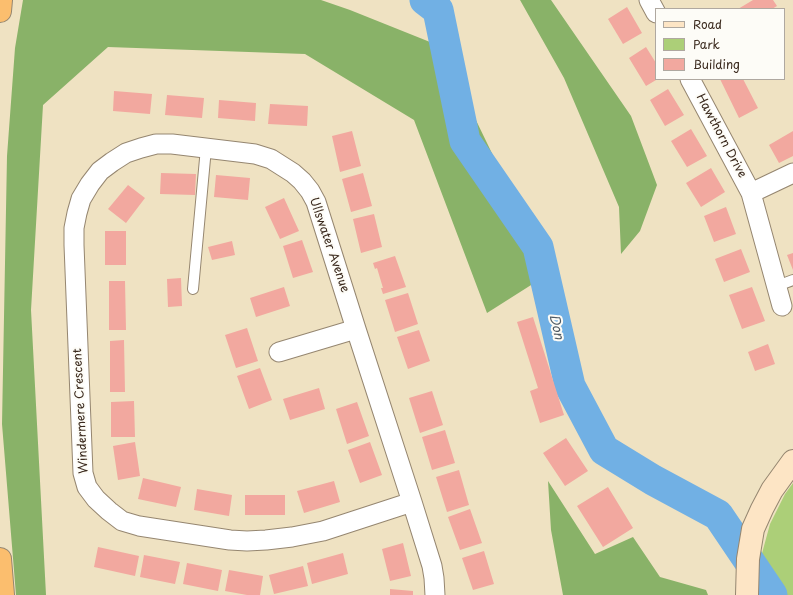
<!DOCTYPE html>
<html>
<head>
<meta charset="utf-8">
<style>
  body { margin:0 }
  #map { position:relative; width:793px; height:595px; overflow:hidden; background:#efe2c2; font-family:"Playpen Sans",sans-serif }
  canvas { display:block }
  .legend { position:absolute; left:655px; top:8px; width:130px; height:72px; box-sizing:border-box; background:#fdfcf7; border:1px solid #afa8a0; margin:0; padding:5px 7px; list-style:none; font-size:12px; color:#3b2a1e }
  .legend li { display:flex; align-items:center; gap:8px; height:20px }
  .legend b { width:20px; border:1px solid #afa8a0 }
</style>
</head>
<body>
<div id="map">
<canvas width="793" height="595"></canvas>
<ul class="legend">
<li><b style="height:5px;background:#fde5c5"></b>Road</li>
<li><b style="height:11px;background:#accf78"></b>Park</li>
<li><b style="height:11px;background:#f2a89f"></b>Building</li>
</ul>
</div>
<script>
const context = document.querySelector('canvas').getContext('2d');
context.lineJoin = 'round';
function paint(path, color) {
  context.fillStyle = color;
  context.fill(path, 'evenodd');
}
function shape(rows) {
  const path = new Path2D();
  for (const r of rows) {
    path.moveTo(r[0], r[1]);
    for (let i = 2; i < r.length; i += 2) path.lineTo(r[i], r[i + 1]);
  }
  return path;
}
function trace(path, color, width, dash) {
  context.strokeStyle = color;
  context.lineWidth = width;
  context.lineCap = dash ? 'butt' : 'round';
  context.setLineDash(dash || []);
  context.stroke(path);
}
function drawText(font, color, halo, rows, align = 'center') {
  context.font = font + ' "Playpen Sans",sans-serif';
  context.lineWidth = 4;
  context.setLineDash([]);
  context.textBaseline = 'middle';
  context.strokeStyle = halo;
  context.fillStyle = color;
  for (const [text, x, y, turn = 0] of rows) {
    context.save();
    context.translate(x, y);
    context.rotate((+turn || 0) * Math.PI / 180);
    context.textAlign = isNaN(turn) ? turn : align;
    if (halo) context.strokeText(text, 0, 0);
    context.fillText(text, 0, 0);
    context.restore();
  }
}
paint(shape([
  [793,483,793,595,757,595,758,568,770,524,785,494]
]), '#accf78');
paint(shape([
  [23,0,321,0,350,10,440,46,550,273,487,313,414,120,305,54,108,47,43,105,31,310,46,595,16,595,2,424,7,156,15,48],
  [520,0,551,0,631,116,657,185,640,231,621,254,619,207,564,78],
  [548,481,595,554,633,537,660,577,706,590,708,595,563,595,551,530]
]), '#89b268');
trace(shape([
  [425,0,438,10,465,141,538,247,570,386,604,450,653,480,718,515,772,595]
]), '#71b0e4', 31);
paint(shape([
  [753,0,773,0,777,6,772,9,738,9],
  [627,7,642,33,623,44,608,19],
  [646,47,656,63,656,80,646,86,629,58],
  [720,79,743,79,758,108,739,118],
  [668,89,684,115,665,126,650,100],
  [114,91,152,94,150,114,113,111],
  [167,95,204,98,202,118,165,115],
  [219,100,256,103,255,121,218,118],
  [270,104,308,106,307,126,268,124],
  [691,129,707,156,687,167,671,141],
  [352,131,361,166,340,172,332,136],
  [793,131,793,156,779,163,769,145],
  [711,168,725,192,701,207,686,183],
  [161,173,196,174,195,195,160,194],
  [363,173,372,206,351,212,342,179],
  [216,175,250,178,248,200,214,197],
  [128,185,145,198,126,223,108,209],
  [284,198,299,231,280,239,265,207],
  [726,207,736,234,714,242,704,216],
  [374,214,382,247,361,253,353,219],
  [105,231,126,231,126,265,105,265],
  [302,240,313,272,293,278,283,246],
  [232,241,235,255,212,260,208,247],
  [741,249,750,272,724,282,715,259],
  [793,253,793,270,787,255],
  [395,256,406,287,383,294,381,288,383,288,377,268,375,269,373,263],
  [181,278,182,306,168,307,167,279],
  [109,281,125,281,126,330,109,330],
  [284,287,290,306,256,317,250,298],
  [752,287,765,321,742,329,729,295],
  [408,293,418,324,395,332,385,300],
  [533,317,564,415,540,423,530,391,538,388,517,322],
  [247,328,258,361,236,368,225,335],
  [419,330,430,361,408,369,397,337],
  [124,340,125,392,110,392,110,341],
  [768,344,775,364,755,371,748,352],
  [260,368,272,400,249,409,237,376],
  [319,388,325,409,290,420,283,399],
  [432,391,443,425,420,433,409,398],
  [134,401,135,437,111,437,111,402],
  [357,402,369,436,347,444,336,409],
  [445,430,455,463,432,470,422,437],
  [566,438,588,471,565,486,543,453],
  [135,442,140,476,118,480,113,446],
  [370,442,382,475,360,483,348,450],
  [459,470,469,505,447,512,436,477],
  [143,478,181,487,176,507,138,499],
  [334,481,340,502,304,513,297,491],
  [608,487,633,528,603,547,577,506],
  [197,489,232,495,229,516,194,510],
  [245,495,285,495,285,515,245,515],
  [470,509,482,543,460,550,448,517],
  [403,543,411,576,390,581,382,549],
  [98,547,139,556,135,576,94,567],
  [484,551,494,584,473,590,462,558],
  [343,553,348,574,312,584,307,563],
  [144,555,180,562,175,584,140,577],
  [187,563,222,570,218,591,183,584],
  [303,566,308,586,274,594,269,575],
  [229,570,263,576,260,595,247,595,225,591],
  [390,589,413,591,413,595,390,595]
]), '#f2a89f');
const lane = shape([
  [777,286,793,280],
  [193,289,206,148]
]);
const street = shape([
  [649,0,656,13],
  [690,79,751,193,793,173],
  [751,193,782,306],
  [279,352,356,329],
  [412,502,323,531,292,537,266,540,247,541,230,540,139,526,122,521,109,511,96,499,87,487,83,473,74,245,74,228,77,213,81,199,90,184,100,171,112,162,126,153,141,148,156,144,172,144,255,154,271,159,293,173,302,181,310,191,316,202,356,329,412,502,432,566,434,578,435,595]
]);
const secondary = shape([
  [747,595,748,559,753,529,762,509,772,490,793,461]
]);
const highway = shape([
  [0,11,1,0],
  [0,559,3,595]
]);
trace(lane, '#958670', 12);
trace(street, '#958670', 21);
trace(secondary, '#958670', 24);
trace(highway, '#958670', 24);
trace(lane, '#fff', 10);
trace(street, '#fff', 19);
trace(secondary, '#fde5c5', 22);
trace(highway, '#fbbe6e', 22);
drawText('12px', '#3b2a1e', '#fdfcf7', [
  ["Hawthorn Drive",721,136,62],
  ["Ullswater Avenue",329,245,71],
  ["Windermere Crescent",81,411,-93]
]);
drawText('italic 13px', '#4e5963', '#fdfcf7', [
  ["Don",556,327,77]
]);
</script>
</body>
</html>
